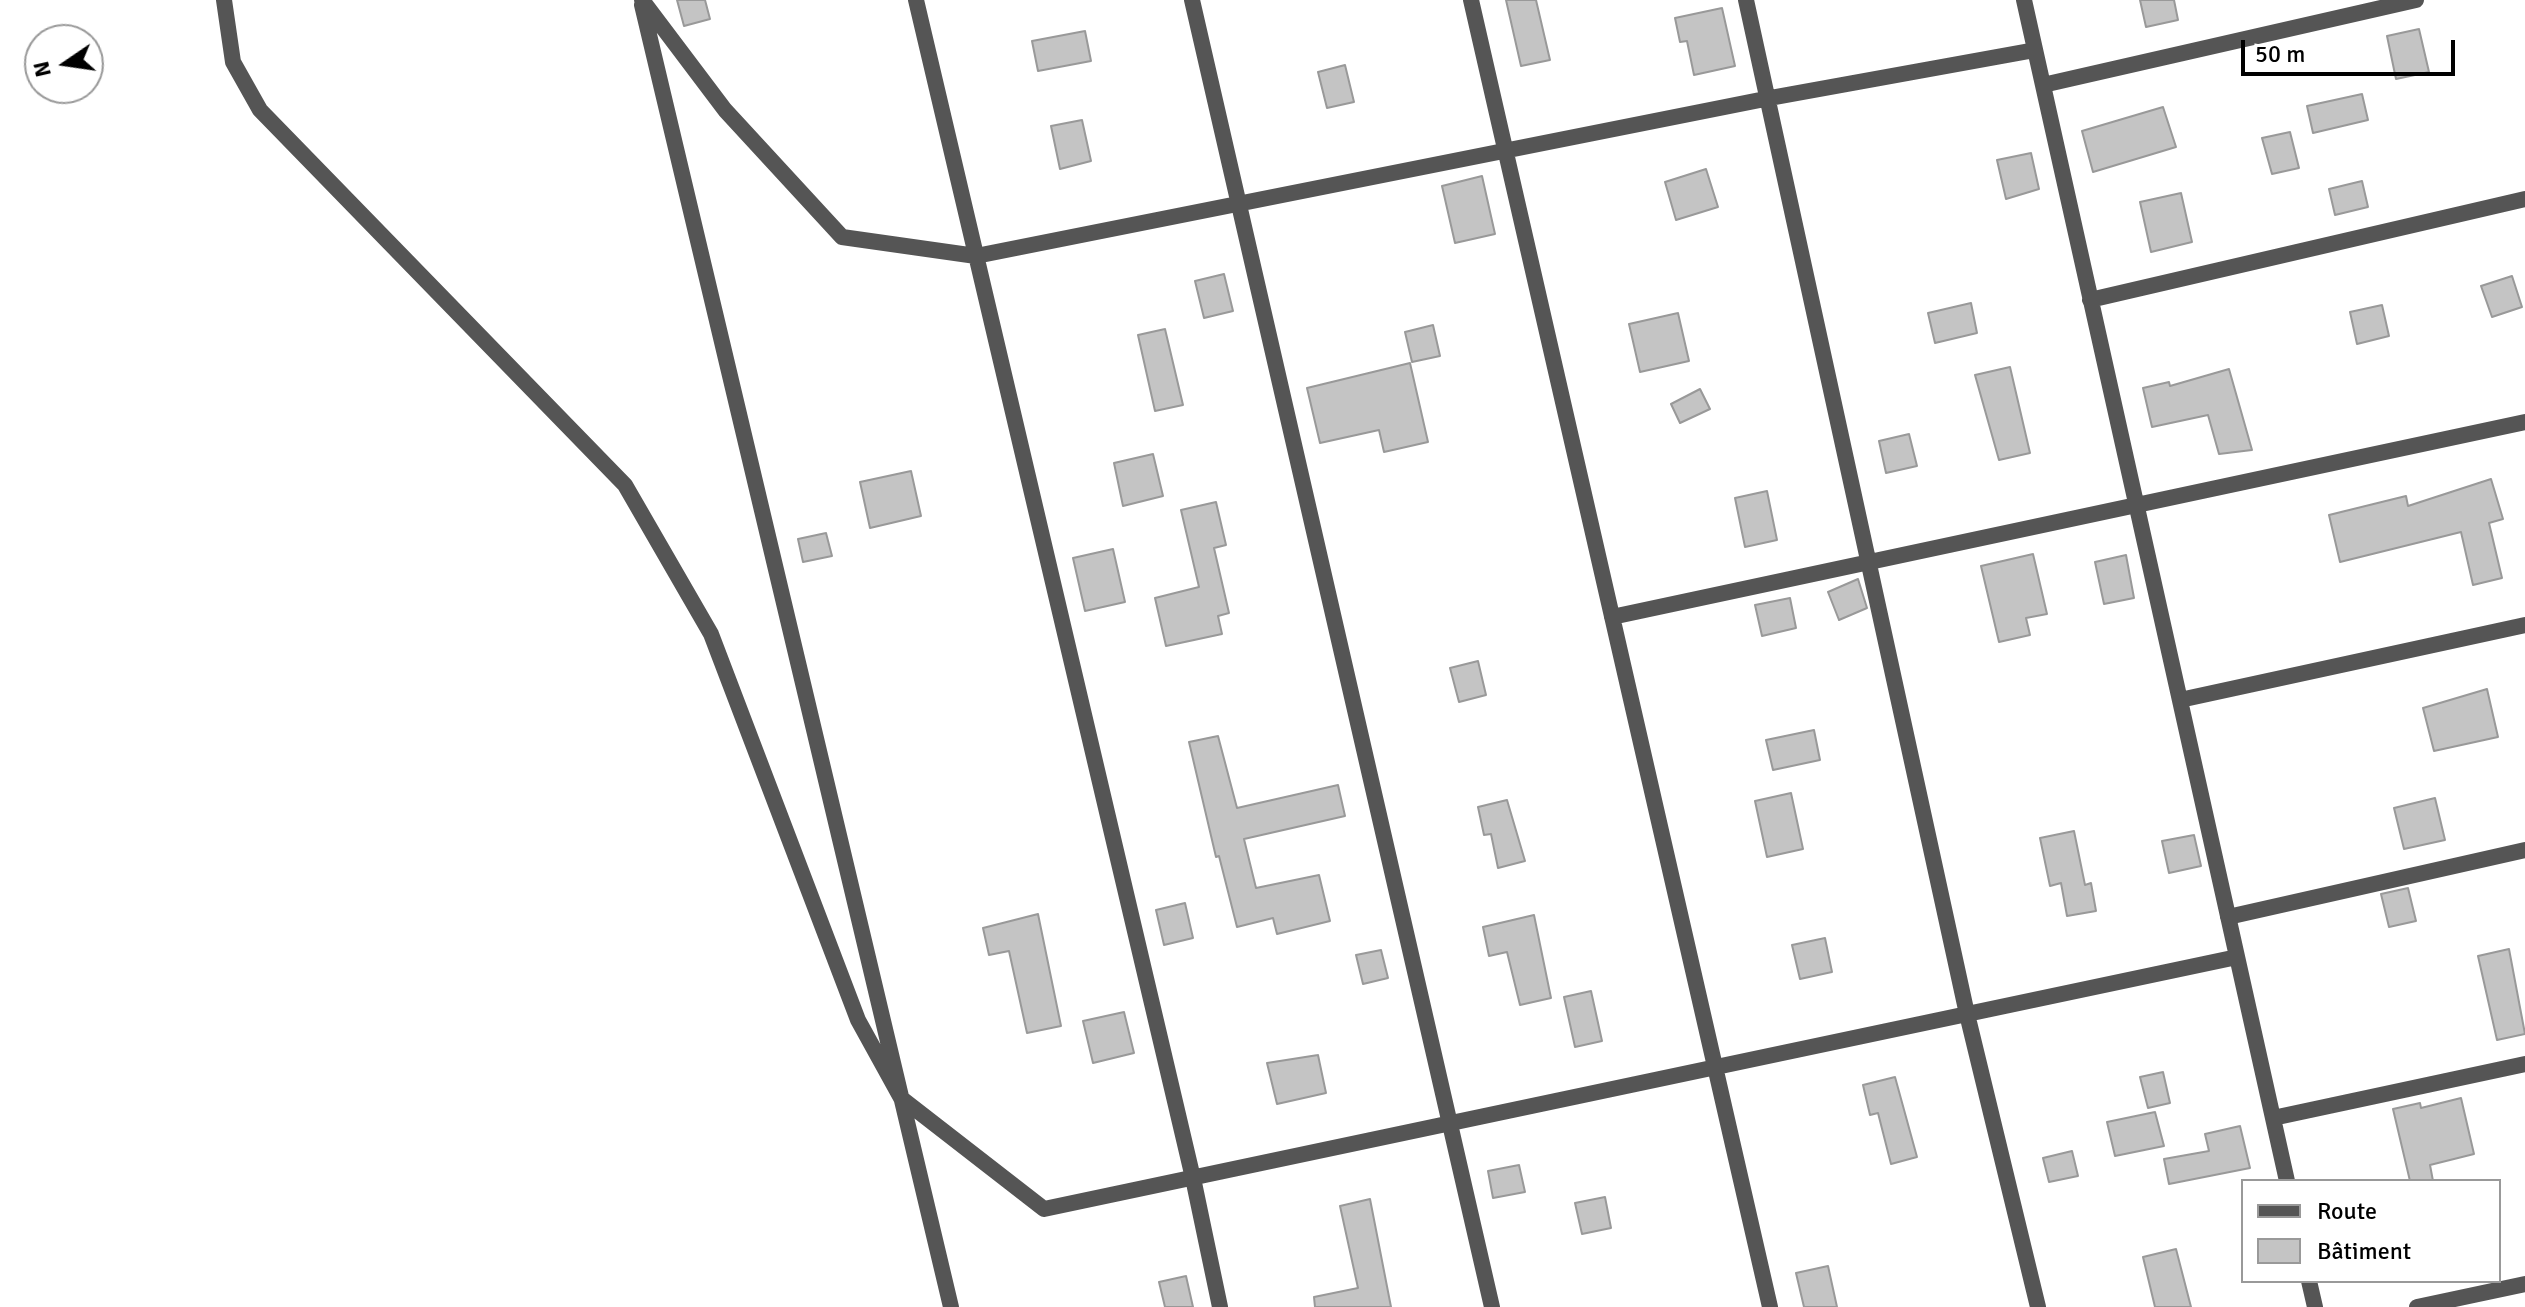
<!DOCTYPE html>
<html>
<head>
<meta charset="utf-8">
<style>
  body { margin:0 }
  #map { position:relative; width:2525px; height:1307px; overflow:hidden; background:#fff; font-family:Signika,sans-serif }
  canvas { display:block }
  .legend { position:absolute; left:2241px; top:1179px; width:260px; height:104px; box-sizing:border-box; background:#fff; border:2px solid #999; margin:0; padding:10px 14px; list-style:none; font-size:24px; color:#000 }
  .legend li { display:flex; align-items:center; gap:16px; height:40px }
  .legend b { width:40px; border:2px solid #999 }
  .north { position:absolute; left:24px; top:24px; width:80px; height:80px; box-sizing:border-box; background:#fff; border:2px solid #999; border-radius:50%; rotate:257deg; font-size:22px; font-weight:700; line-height:32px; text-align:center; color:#000 }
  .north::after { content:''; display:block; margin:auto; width:28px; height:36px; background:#000; clip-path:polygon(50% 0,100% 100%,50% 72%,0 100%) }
  .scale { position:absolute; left:2241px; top:40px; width:214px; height:36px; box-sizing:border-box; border:4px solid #000; border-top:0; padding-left:10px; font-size:24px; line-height:28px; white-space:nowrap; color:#000; -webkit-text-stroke:6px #fff; paint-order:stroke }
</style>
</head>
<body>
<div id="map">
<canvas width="2525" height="1307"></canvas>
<ul class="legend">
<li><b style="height:10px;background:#555"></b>Route</li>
<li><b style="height:22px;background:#c4c4c4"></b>Bâtiment</li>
</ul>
<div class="north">N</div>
<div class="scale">50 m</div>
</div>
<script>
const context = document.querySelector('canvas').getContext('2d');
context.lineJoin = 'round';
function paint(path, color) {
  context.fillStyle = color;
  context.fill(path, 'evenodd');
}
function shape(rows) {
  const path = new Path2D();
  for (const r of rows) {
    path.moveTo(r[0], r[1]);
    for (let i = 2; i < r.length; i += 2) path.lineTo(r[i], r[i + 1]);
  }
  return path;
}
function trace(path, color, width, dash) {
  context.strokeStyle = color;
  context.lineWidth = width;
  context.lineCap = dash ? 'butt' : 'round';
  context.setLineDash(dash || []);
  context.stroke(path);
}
const building = shape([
  [677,0,705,0,710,19,684,26,677,0],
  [1506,0,1536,0,1550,60,1521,66,1506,0],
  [2140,0,2174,0,2178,20,2146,27,2140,0],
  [1722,8,1735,66,1694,75,1687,41,1680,42,1675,18,1722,8],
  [2419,29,2429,72,2396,79,2387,36,2419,29],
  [1085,31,1091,61,1038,71,1032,41,1085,31],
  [1345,65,1354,102,1327,108,1318,72,1345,65],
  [2362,94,2368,120,2313,133,2307,106,2362,94],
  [2163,107,2176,147,2093,172,2082,131,2163,107],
  [1082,120,1091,161,1060,169,1051,126,1082,120],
  [2290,132,2299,168,2272,174,2262,138,2290,132],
  [2031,153,2039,189,2006,199,1997,160,2031,153],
  [1706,169,1718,207,1676,220,1665,182,1706,169],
  [1482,176,1495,234,1455,243,1442,186,1482,176],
  [2362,181,2368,207,2335,215,2329,189,2362,181],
  [2181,193,2192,242,2151,252,2140,202,2181,193],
  [1224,274,1233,311,1204,318,1195,281,1224,274],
  [2512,276,2522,307,2492,317,2481,286,2512,276],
  [1971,303,1977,333,1935,343,1928,313,1971,303],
  [2382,305,2389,336,2357,344,2350,312,2382,305],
  [1678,313,1689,361,1640,372,1629,324,1678,313],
  [1433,325,1440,356,1412,362,1405,332,1433,325],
  [1165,329,1183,405,1155,411,1138,335,1165,329],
  [1410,363,1428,442,1384,452,1379,430,1320,443,1307,388,1410,363],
  [2010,367,2030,453,1999,460,1975,375,2010,367],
  [2229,369,2252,450,2219,454,2208,415,2152,427,2143,388,2169,382,2170,386,2229,369],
  [1700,389,1710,409,1680,423,1671,404,1700,389],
  [1909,434,1917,466,1886,473,1879,441,1909,434],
  [1153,454,1163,496,1123,506,1114,463,1153,454],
  [911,471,921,516,870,528,860,482,911,471],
  [2491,479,2503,519,2489,523,2502,578,2473,585,2461,532,2340,562,2329,515,2406,496,2408,506,2491,479],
  [1767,491,1777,540,1745,547,1735,498,1767,491],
  [1216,502,1226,545,1214,548,1229,613,1218,616,1222,634,1166,646,1155,598,1199,587,1181,510,1216,502],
  [826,533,832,556,803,562,798,539,826,533],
  [1113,549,1125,602,1085,611,1073,558,1113,549],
  [2033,554,2047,614,2026,618,2030,635,1999,642,1981,566,2033,554],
  [2126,555,2134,598,2104,604,2095,562,2126,555],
  [1858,579,1867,608,1839,620,1828,592,1858,579],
  [1790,598,1796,628,1762,636,1755,605,1790,598],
  [1478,661,1486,695,1459,702,1450,668,1478,661],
  [2487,689,2498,737,2434,751,2423,708,2487,689],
  [1814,730,1820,760,1773,770,1766,740,1814,730],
  [1218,736,1237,808,1338,785,1345,816,1244,839,1256,888,1319,875,1330,921,1277,934,1273,918,1237,927,1219,856,1216,857,1189,742,1218,736],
  [1791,793,1803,849,1767,857,1755,801,1791,793],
  [2435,798,2445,840,2404,849,2394,808,2435,798],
  [1507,800,1525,861,1498,868,1491,834,1484,835,1478,807,1507,800],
  [2074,831,2085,885,2091,883,2096,911,2067,916,2061,883,2050,886,2040,838,2074,831],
  [2194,835,2201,866,2169,873,2162,841,2194,835],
  [2408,888,2416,921,2389,927,2381,894,2408,888],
  [1185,903,1193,938,1164,945,1156,910,1185,903],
  [1038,914,1061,1026,1027,1033,1009,951,989,955,983,928,1038,914],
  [1534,915,1551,998,1520,1005,1507,952,1489,956,1483,927,1534,915],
  [1825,938,1832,972,1800,979,1792,945,1825,938],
  [2509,949,2525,1034,2497,1040,2478,956,2509,949],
  [1381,950,1388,978,1363,984,1356,955,1381,950],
  [1591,991,1602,1041,1575,1047,1564,997,1591,991],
  [1124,1012,1134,1053,1093,1063,1083,1021,1124,1012],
  [1318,1055,1326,1093,1277,1104,1267,1063,1318,1055],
  [2163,1072,2170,1103,2148,1108,2140,1077,2163,1072],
  [1895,1077,1917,1157,1891,1164,1878,1113,1870,1115,1863,1085,1895,1077],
  [2461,1098,2474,1154,2430,1165,2433,1181,2410,1181,2393,1109,2420,1103,2421,1108,2461,1098],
  [2155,1112,2164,1146,2115,1156,2107,1122,2155,1112],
  [2240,1126,2250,1168,2169,1184,2164,1159,2209,1151,2205,1134,2240,1126],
  [2072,1151,2078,1176,2049,1182,2043,1158,2072,1151],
  [1519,1165,1525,1192,1493,1198,1488,1171,1519,1165],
  [1605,1197,1611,1228,1582,1234,1575,1203,1605,1197],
  [1370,1199,1391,1307,1315,1307,1314,1297,1358,1288,1340,1206,1370,1199],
  [2176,1249,2191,1307,2155,1307,2143,1257,2176,1249],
  [1828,1266,1837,1307,1804,1307,1796,1273,1828,1266],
  [1186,1276,1193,1307,1165,1307,1159,1282,1186,1276]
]);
paint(building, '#c4c4c4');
trace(building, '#999', 2);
trace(shape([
  [224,0,233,62,260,110,625,485,711,634,858,1020,901,1098,1044,1209,2237,957],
  [642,0,725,110,842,237,976,256,1770,98,2035,50],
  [916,0,1193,1178,1220,1307],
  [1192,0,1492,1307],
  [1471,0,1770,1307],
  [1746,0,1967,1014,2038,1307],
  [2024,0,2287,1181],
  [642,5,951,1307],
  [2043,85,2416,0],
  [2090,300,2525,199],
  [1612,617,2525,422],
  [2180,700,2525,625],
  [2228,917,2525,850],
  [2273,1118,2525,1064],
  [2309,1281,2315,1307],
  [2417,1307,2525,1284]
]), '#555', 16);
</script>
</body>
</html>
